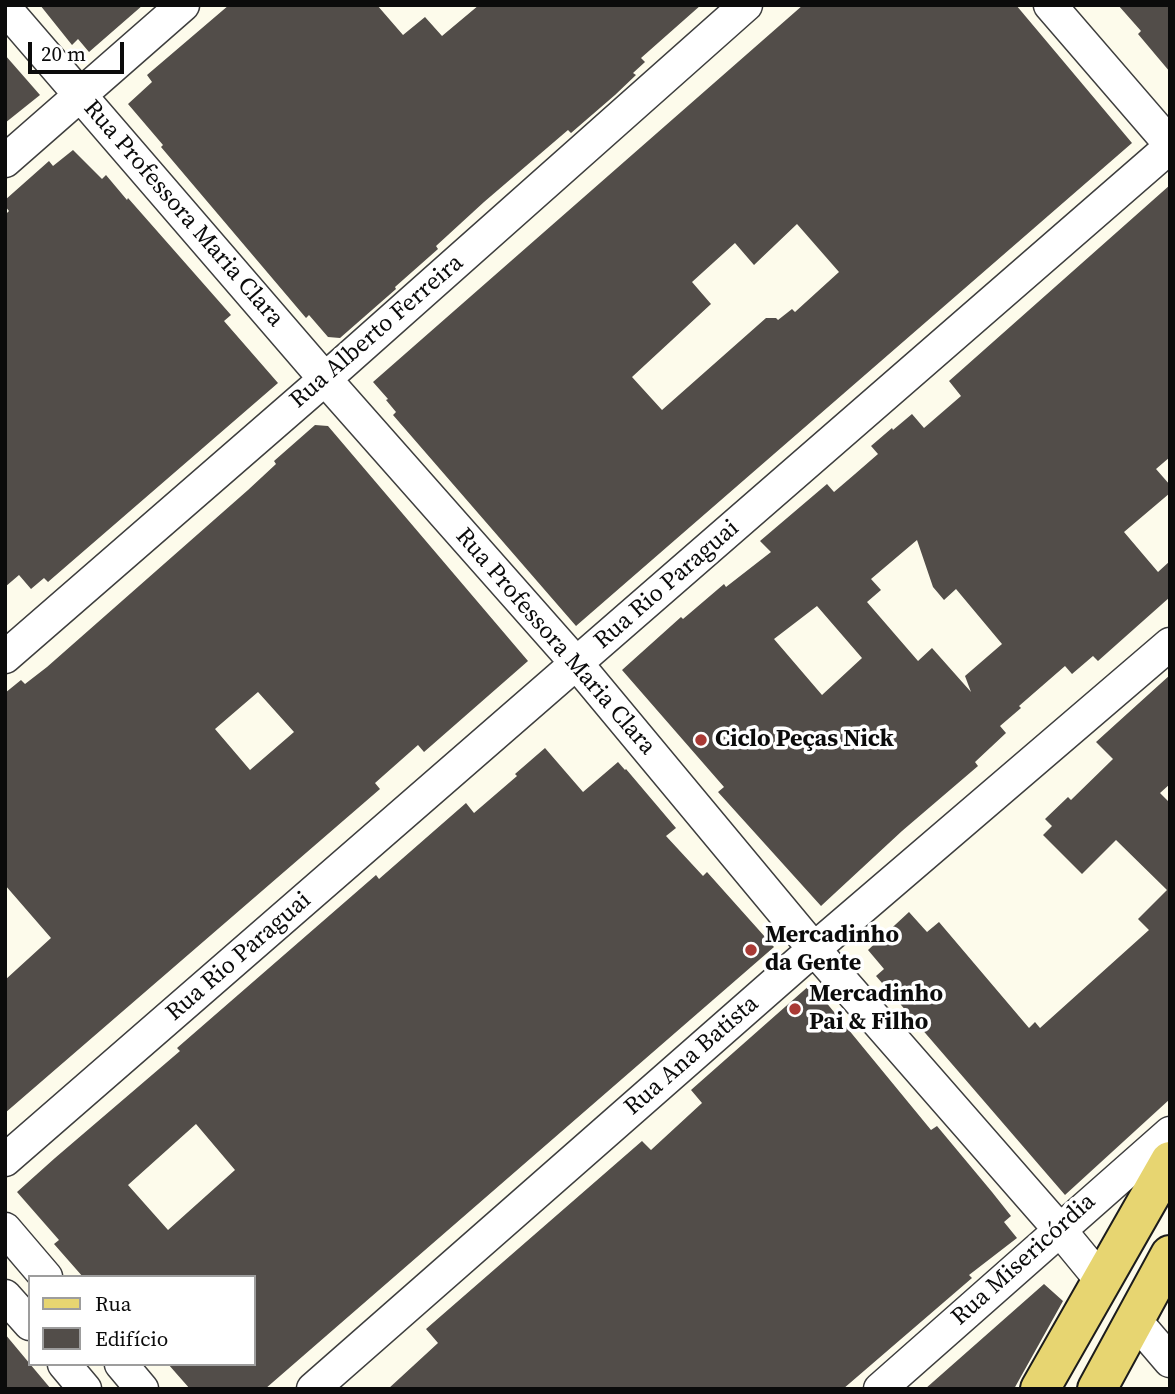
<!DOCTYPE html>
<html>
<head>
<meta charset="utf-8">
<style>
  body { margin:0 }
  #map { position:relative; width:1175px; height:1394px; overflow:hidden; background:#fdfbeb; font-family:"Source Serif 4",serif }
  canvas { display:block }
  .frame { position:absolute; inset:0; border:7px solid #0b0b0b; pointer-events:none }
  .legend { position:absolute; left:28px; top:1275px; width:228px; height:91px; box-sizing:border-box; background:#fff; border:2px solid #9d9d9d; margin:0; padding:9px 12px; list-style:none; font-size:21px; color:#0b0b0b }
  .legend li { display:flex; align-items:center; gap:14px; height:35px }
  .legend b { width:35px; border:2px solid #9d9d9d }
  .scale { position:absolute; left:28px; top:42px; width:96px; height:32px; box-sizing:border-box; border:4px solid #0b0b0b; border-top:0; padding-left:9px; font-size:21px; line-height:24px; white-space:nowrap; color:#0b0b0b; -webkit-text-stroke:5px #fff; paint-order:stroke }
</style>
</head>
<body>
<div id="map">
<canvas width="1175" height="1394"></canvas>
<div class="frame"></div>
<ul class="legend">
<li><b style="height:9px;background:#e7d571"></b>Rua</li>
<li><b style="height:19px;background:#524d49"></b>Edifício</li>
</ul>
<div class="scale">20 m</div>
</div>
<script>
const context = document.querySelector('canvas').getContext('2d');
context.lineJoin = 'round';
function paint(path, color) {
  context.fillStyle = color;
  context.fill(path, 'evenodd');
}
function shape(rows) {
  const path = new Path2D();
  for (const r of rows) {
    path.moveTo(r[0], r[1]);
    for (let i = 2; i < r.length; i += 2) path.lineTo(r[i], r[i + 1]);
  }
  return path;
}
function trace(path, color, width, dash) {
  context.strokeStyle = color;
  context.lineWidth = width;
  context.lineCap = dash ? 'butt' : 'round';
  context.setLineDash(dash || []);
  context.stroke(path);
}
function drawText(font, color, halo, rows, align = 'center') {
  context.font = font + ' "Source Serif 4",serif';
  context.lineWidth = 7;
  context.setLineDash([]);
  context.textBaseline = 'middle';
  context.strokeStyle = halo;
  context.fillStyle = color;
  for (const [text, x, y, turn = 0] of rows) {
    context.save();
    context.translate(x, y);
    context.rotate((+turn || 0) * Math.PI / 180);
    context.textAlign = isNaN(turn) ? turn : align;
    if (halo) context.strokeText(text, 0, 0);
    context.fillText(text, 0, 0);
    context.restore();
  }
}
paint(shape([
  [40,5,143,5,89,52,78,39,72,45],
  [229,5,377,5,403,35,425,17,442,36,479,5,701,5,641,58,645,62,633,73,636,75,615,95,571,133,568,130,484,202,436,246,438,249,395,287,396,289,340,338,328,337,309,315,306,318,161,147,163,145,128,104,152,82,147,75],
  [803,5,1016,5,1132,143,576,626,393,415,396,412,386,400,388,399,373,382],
  [797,224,839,272,795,312,792,309,778,320,776,318,766,318,662,410,632,377,711,304,692,282,735,243,754,265],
  [1118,5,1170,5,1170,72,1138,34,1141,31],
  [5,55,40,95,5,123],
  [73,150,102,179,106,175,127,200,128,198,231,315,224,321,278,383,48,582,44,578,31,589,19,575,5,587,5,215,9,211,5,206,5,200,49,161,53,166],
  [1170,185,1170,457,1156,469,1170,485,1170,493,1124,532,1158,572,1170,561,1170,597,1098,661,1093,656,1072,674,1065,666,1019,706,1021,708,1000,726,1006,733,975,762,978,766,902,831,821,906,718,792,724,787,622,670,681,617,683,619,724,584,726,587,771,552,760,541,827,484,834,492,855,474,878,454,871,446,892,428,893,430,912,414,924,428,961,396,949,381],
  [917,540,933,587,944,600,956,589,1002,644,965,676,971,692,932,648,918,661,867,602,881,590,871,579],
  [817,606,862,658,822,695,774,639],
  [315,425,328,426,528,661,424,752,418,745,375,783,380,789,5,1113,5,980,51,938,5,885,5,693,21,680,25,684,47,667,248,490,276,464,274,461],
  [258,692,294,732,250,770,215,729],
  [1170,675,1170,784,1160,793,1170,803,1170,1099,1065,1195,876,976,884,969,868,950,909,912,927,932,939,922,1029,1028,1035,1022,1040,1028,1149,930,1138,919,1167,890,1116,840,1082,874,1043,835,1052,826,1045,819,1068,797,1071,800,1113,759,1096,742],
  [545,748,583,792,618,762,625,770,626,769,676,828,666,836,703,876,707,872,774,947,265,1389,190,1389,168,1364,254,1364,254,1277,83,1277,54,1244,59,1240,17,1192,55,1158,180,1051,177,1048,376,875,379,879,466,803,474,813,517,776,515,774],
  [196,1124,235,1170,168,1230,128,1185],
  [811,984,931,1130,937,1126,992,1192,1011,1216,1004,1222,1017,1238,969,1275,972,1278,843,1389,388,1389,438,1343,426,1329,642,1141,651,1150,702,1103,691,1090],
  [1044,1284,1063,1301,1014,1389,925,1389],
  [5,1334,30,1364,51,1389,5,1389]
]), '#524d49');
const minor = shape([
  [1050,5,1170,144],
  [5,8,325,379,577,664,814,949,1059,1229,1101,1280],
  [5,161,183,5],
  [5,657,325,379,746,5],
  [5,1160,1170,147],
  [5,1229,46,1277],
  [5,1296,30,1324],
  [1134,1319,1170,1361],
  [64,1364,85,1389],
  [121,1364,142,1389],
  [313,1389,814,949,1170,644],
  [880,1389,1170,1133]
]);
const major = shape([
  [1040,1389,1170,1161],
  [1097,1389,1170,1255]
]);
trace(minor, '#3e3e3e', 35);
trace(major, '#1c1c1c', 42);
trace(minor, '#fff', 32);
trace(major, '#e7d571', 38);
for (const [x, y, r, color] of [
  [701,740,7,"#a93a35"],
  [751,950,7,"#a93a35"],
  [795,1009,7,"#a93a35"]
]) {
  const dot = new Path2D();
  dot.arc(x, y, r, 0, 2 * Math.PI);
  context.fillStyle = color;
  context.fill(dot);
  trace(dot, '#fff', 2.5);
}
drawText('24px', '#0b0b0b', '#fff', [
  ["Rua Professora Maria Clara",183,214,49],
  ["Rua Alberto Ferreira",377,332,-41],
  ["Rua Rio Paraguai",667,585,-41],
  ["Rua Professora Maria Clara",555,642,49],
  ["Rua Rio Paraguai",239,957,-41],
  ["Rua Ana Batista",692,1056,-41],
  ["Rua Misericórdia",1024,1260,-42]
]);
drawText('bold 24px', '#0b0b0b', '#fff', [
  ["Ciclo Peças Nick",715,740],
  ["Mercadinho",765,936],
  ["da Gente",765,964],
  ["Mercadinho",809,995],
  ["Pai & Filho",809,1023]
], 'left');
</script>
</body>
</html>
